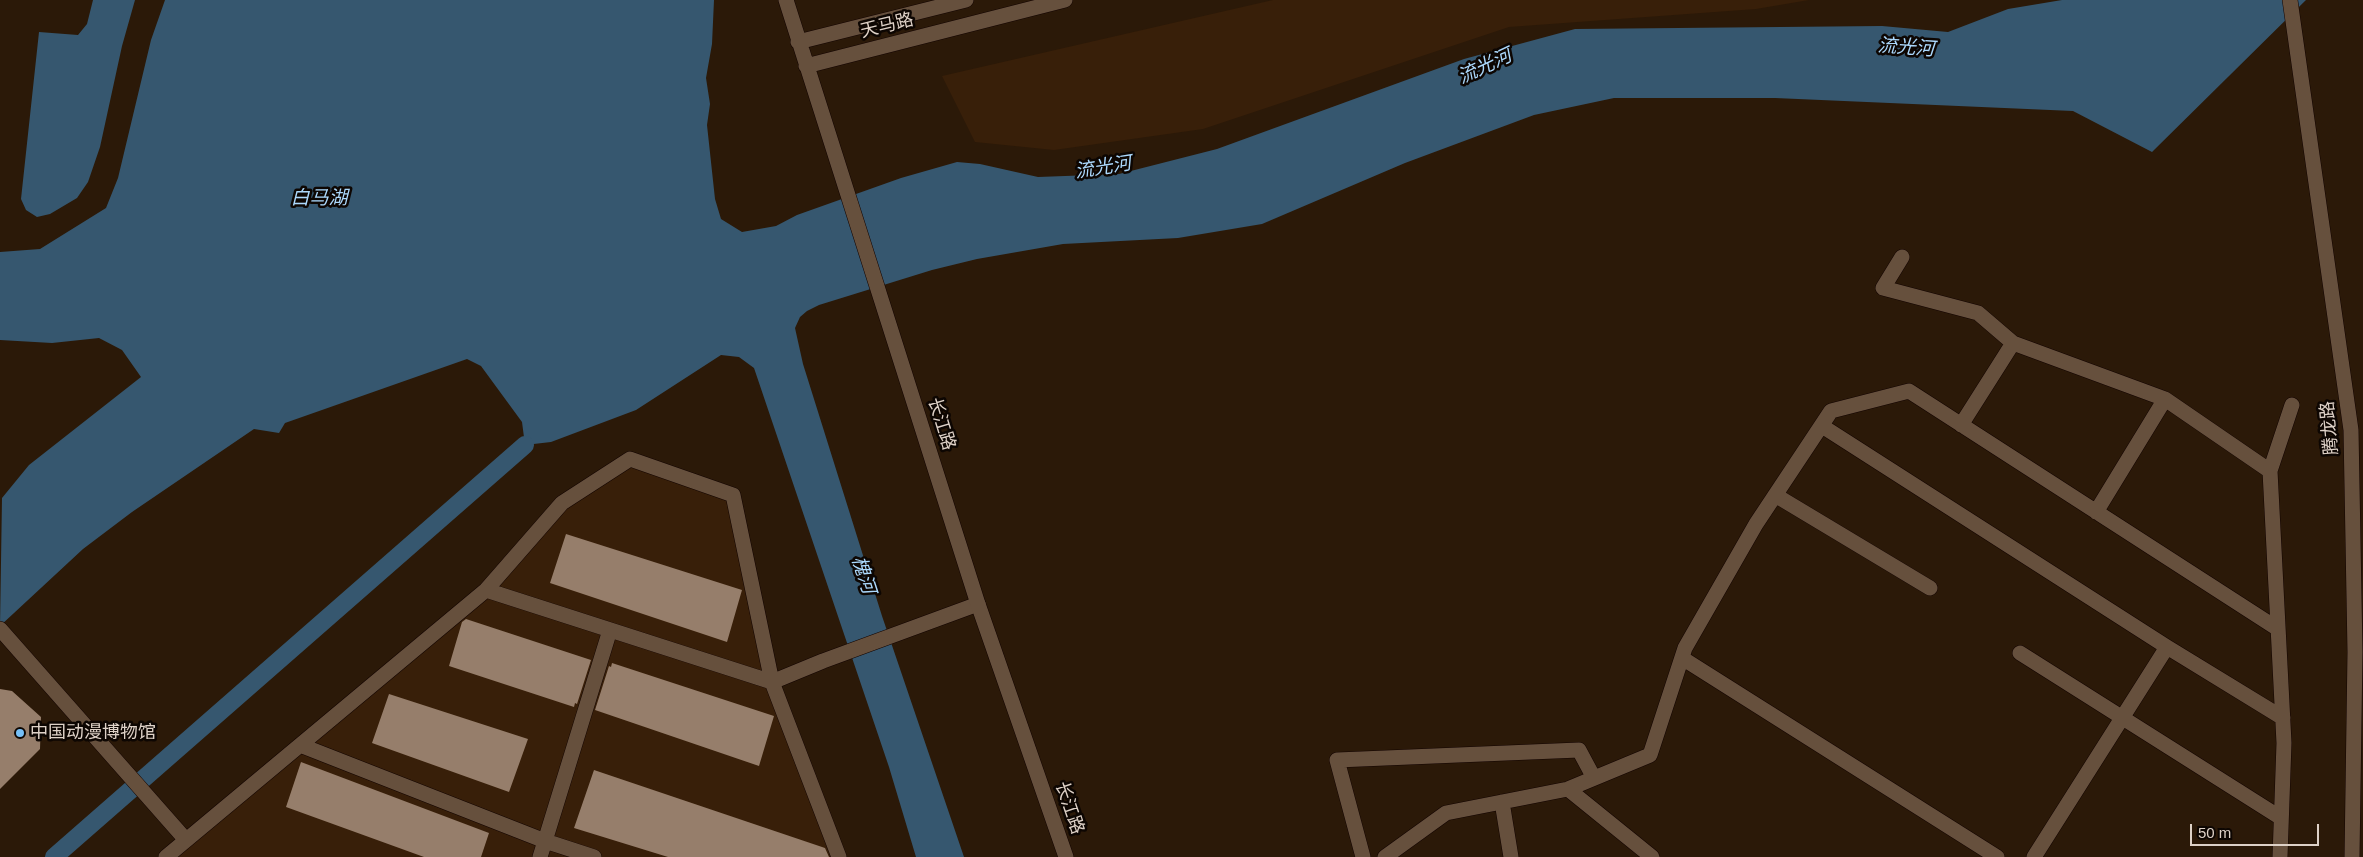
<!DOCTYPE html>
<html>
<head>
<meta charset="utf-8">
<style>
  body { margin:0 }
  #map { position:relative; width:2363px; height:857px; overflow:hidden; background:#2b1908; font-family:Arial,sans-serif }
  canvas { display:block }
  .scale { position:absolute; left:2190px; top:824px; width:129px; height:22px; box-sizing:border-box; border:2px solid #ded1c7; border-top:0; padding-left:6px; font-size:15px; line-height:18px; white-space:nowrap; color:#ded1c7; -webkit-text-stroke:4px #0d0602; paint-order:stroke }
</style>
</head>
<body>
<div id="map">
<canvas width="2363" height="857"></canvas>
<div class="scale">50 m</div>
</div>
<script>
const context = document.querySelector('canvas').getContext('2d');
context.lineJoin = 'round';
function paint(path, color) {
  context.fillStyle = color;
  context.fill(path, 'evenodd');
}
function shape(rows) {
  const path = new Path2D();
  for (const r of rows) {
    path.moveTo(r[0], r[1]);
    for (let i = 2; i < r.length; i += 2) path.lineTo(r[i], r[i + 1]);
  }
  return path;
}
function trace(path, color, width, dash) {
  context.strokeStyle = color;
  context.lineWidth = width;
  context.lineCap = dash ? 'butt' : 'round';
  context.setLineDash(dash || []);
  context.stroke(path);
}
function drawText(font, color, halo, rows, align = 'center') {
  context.font = font + ' Arial,"Noto Sans SC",sans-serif';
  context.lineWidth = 5;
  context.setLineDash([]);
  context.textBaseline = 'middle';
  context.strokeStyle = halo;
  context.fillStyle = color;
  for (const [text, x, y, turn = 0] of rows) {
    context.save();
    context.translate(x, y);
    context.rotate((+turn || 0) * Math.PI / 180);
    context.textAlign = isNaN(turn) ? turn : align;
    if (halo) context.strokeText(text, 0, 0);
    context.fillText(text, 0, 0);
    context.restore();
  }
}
paint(shape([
  [1273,0,1809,0,1756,9,1509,27,1203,129,1054,150,975,142,942,76],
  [630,459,733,495,772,682,839,857,166,857,486,590,562,503]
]), '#381f09');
paint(shape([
  [93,0,135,0,122,46,100,147,88,182,77,198,50,214,37,217,26,210,21,199,39,32,78,35,87,24],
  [165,0,714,0,712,44,706,78,710,104,707,125,715,199,721,219,742,232,776,226,797,215,901,178,957,162,980,164,1038,177,1119,174,1217,149,1464,59,1575,29,1882,26,1948,32,2008,9,2062,0,2306,0,2152,152,2073,111,1775,98,1614,98,1534,115,1405,163,1262,224,1178,238,1063,244,977,259,932,270,819,305,807,311,800,317,795,328,803,364,882,616,964,857,916,857,889,767,754,368,739,357,721,355,636,410,551,442,525,445,522,422,481,366,467,359,285,423,279,433,254,429,132,512,83,549,0,626,2,498,29,465,141,377,122,350,99,338,52,343,0,340,0,252,40,249,106,208,118,178,151,40]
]), '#36576f');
trace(shape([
  [54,857,525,445]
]), '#36576f', 18);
paint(shape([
  [566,534,742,590,727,642,550,583],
  [466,619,591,660,577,704,575,703,574,707,449,666,462,622],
  [612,663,774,716,759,766,595,710,609,666,611,667],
  [0,689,12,691,41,717,40,749,0,789],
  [389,694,528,739,509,792,372,743],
  [301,762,489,833,481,857,424,857,286,807],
  [594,770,825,848,829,857,668,857,574,828]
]), '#967e6b');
const street = shape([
  [1902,257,1883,288,1978,313,2013,343,1961,425],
  [2013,343,2165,399,2096,512],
  [2165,399,2270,471,2292,405],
  [1822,426,2167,647,2283,718],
  [2270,471,2284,743,2280,857],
  [1775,495,1930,588],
  [486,590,772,682,823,661,978,604],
  [0,629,186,840],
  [2020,653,2281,818],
  [1682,658,1997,857],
  [300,745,545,841,610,630],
  [1568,789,1652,857],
  [1502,802,1511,857],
  [166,857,486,590,562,503,630,459,733,495,772,682,839,857],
  [540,857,545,841,594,857],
  [1363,857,1337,760,1579,750,1594,778],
  [1385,857,1446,813,1568,789,1650,755,1685,648,1756,524,1831,411,1909,391,2278,629],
  [2034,857,2167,647]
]);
const secondary = shape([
  [786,0,978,604,1066,857],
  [2290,0,2351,430,2355,652,2352,857],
  [798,42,966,0],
  [806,66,1065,0]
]);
trace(street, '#130400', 16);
trace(secondary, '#130400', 16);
trace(street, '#66503d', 15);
trace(secondary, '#66503d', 15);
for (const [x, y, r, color] of [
  [20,733,5,"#76c0f7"]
]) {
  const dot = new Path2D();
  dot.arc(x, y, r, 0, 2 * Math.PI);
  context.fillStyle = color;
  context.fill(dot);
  trace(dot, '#0d0602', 2);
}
drawText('18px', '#ded1c7', '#0d0602', [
  ["天马路",887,26,-14],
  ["长江路",941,424,73],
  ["腾龙路",2330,428,-95],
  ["长江路",1069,808,71]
]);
drawText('18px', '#ded1c7', '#0d0602', [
  ["中国动漫博物馆",30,733]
], 'left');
drawText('italic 19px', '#acd9fd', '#0d0602', [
  ["流光河",1906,48,4],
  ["流光河",1485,67,-25],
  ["流光河",1103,168,-9],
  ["白马湖",319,199],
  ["槐河",863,575,72]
]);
</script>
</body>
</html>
